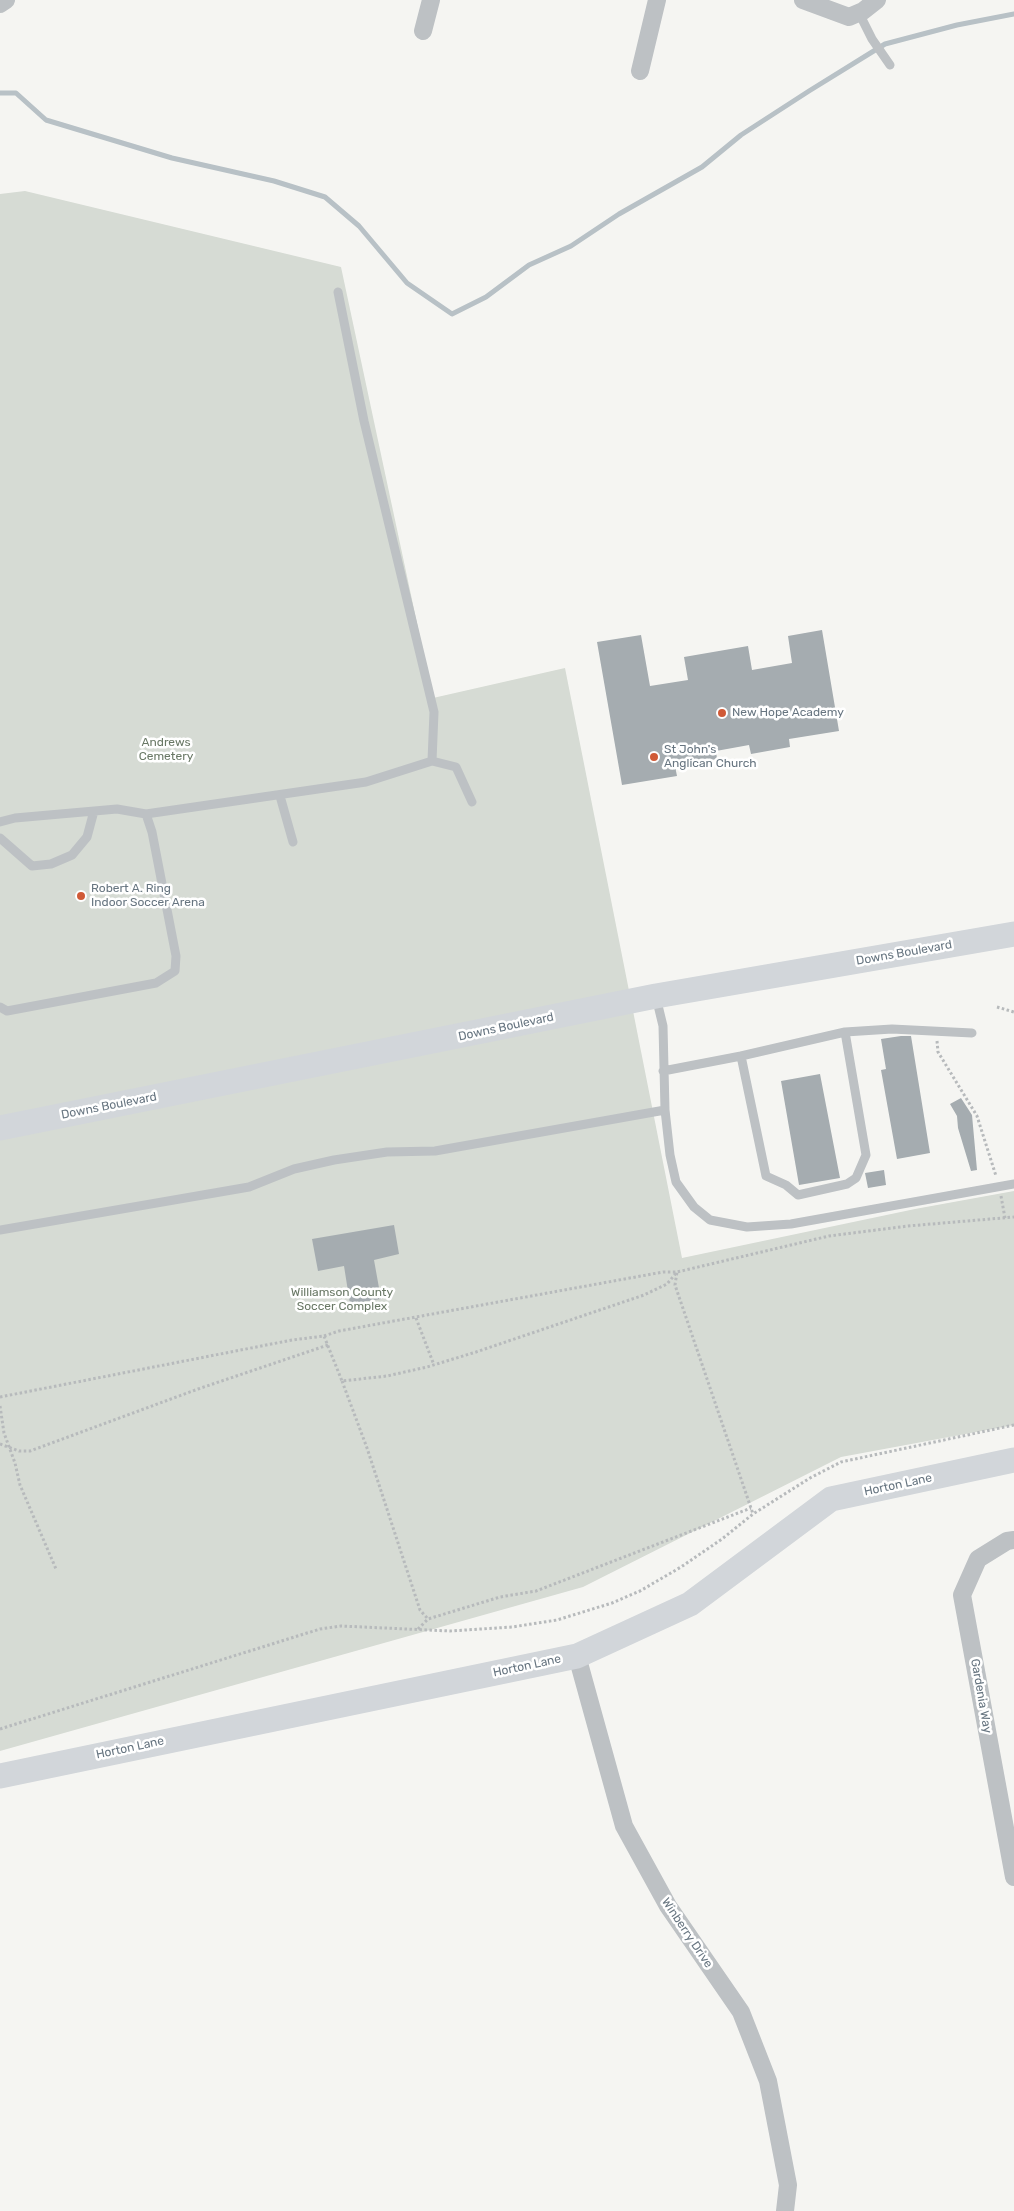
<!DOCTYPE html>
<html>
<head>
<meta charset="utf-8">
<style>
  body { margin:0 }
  canvas { display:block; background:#f5f5f2 }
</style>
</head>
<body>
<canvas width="1014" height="2211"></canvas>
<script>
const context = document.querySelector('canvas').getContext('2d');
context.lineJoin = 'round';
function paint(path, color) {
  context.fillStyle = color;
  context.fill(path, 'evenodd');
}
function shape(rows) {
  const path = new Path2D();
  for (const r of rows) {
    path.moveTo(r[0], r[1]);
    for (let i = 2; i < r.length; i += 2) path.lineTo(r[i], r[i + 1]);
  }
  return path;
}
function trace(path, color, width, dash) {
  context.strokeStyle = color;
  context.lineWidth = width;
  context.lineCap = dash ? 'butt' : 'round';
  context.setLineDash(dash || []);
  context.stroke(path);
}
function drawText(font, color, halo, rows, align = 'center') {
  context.font = font + ' Rubik,sans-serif';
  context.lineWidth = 5;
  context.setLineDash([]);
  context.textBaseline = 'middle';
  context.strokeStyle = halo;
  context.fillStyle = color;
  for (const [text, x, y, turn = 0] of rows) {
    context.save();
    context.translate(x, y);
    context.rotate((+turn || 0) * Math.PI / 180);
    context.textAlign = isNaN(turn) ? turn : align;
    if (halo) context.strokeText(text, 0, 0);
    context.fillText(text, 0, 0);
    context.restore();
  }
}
paint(shape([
  [25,191,341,267,433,698,565,668,682,1258,915,1209,1014,1191,1014,1425,841,1457,583,1587,0,1751,0,194]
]), '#d6dbd4');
trace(shape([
  [0,93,16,93,46,120,172,158,274,181,325,197,359,226,407,283,452,314,486,297,529,265,571,246,619,214,702,167,741,135,809,91,885,44,957,25,1014,14]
]), '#b8c1c6', 5);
paint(shape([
  [822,630,839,731,789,739,790,747,751,754,749,745,716,751,717,759,675,766,677,776,622,785,597,642,641,635,650,686,688,680,684,657,748,646,752,670,792,663,788,636],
  [901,1036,911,1036,930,1153,897,1159,881,1070,886,1069,881,1039],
  [820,1074,840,1178,799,1185,781,1081],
  [961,1098,972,1115,977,1170,971,1171,958,1128,957,1116,950,1104],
  [884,1170,886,1185,868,1188,865,1173],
  [394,1225,399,1254,374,1260,381,1299,350,1304,344,1266,318,1271,312,1239]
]), '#a5acb0');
trace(shape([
  [997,1007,1014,1012],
  [937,1041,938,1052,977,1116,996,1176],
  [1001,1196,1005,1218],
  [416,1318,434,1365],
  [324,1336,339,1331,663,1272,677,1272,675,1285,753,1514],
  [342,1381,367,1448,420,1610,428,1619],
  [0,1397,292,1340,324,1336,342,1381,387,1376,427,1367,476,1352,644,1295,667,1284,677,1272,829,1236,908,1226,1014,1217],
  [0,1406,4,1433,15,1463,20,1485,56,1569],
  [0,1444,19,1451,30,1451,198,1389,328,1345],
  [418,1629,428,1619,500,1597,536,1591,751,1508],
  [0,1729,320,1629,341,1626,450,1631,512,1627,557,1620,612,1603,640,1591,681,1567,722,1539,753,1514,810,1478,841,1462,1014,1425]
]), '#b7babc', 3, [2.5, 2.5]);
trace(shape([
  [859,13,872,39,890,65],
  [432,761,456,767,472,802],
  [280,796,293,842],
  [146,814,366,782,432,761,434,712,364,421,338,292],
  [0,822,15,818,117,809,146,814,152,832,176,956,175,971,156,983,7,1011,0,1007],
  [0,838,32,866,51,864,72,855,87,837,94,811],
  [656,997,663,1026,665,1110,670,1155,676,1182,694,1207,710,1220,747,1227,791,1224,1014,1184],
  [845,1032,892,1029,972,1033],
  [663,1071,741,1056,766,1176,786,1185,798,1195,847,1184,856,1178,866,1155,845,1032,741,1056],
  [0,1230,249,1187,294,1169,334,1160,387,1152,435,1151,665,1110]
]), '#bdc1c4', 9);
trace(shape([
  [803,0,849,17,863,11,877,0],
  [0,4,6,0],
  [423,31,431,0],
  [640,71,657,0],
  [1014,1540,1007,1541,978,1559,962,1595,1014,1877],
  [577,1656,624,1826,668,1906,741,2012,768,2081,788,2185,785,2211]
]), '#bdc1c4', 18);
trace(shape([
  [0,1128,656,996,1014,934],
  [0,1776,577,1656,690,1604,831,1499,1014,1460]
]), '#d2d6da', 25);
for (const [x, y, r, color] of [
  [722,713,5,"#d05a37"],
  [654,757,5,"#d05a37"],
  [81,896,5,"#d05a37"]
]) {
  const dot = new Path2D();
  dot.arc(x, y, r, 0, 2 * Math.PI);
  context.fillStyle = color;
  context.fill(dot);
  trace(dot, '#fff', 2);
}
drawText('12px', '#677580', '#fff', [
  ["New Hope Academy",732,713],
  ["St John's",664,750],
  ["Anglican Church",664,764],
  ["Robert A. Ring",91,889],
  ["Indoor Soccer Arena",91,903]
], 'left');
drawText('12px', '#697865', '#fff', [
  ["Andrews",166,743],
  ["Cemetery",166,757],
  ["Williamson County",342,1293],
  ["Soccer Complex",342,1307]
]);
drawText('12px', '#677580', '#fff', [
  ["Downs Boulevard",904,953,-10],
  ["Downs Boulevard",506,1027,-12],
  ["Downs Boulevard",109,1106,-11],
  ["Horton Lane",898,1485,-12],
  ["Horton Lane",527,1666,-12],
  ["Gardenia Way",981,1696,80],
  ["Horton Lane",130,1748,-12],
  ["Winberry Drive",687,1933,56]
]);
</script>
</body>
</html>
